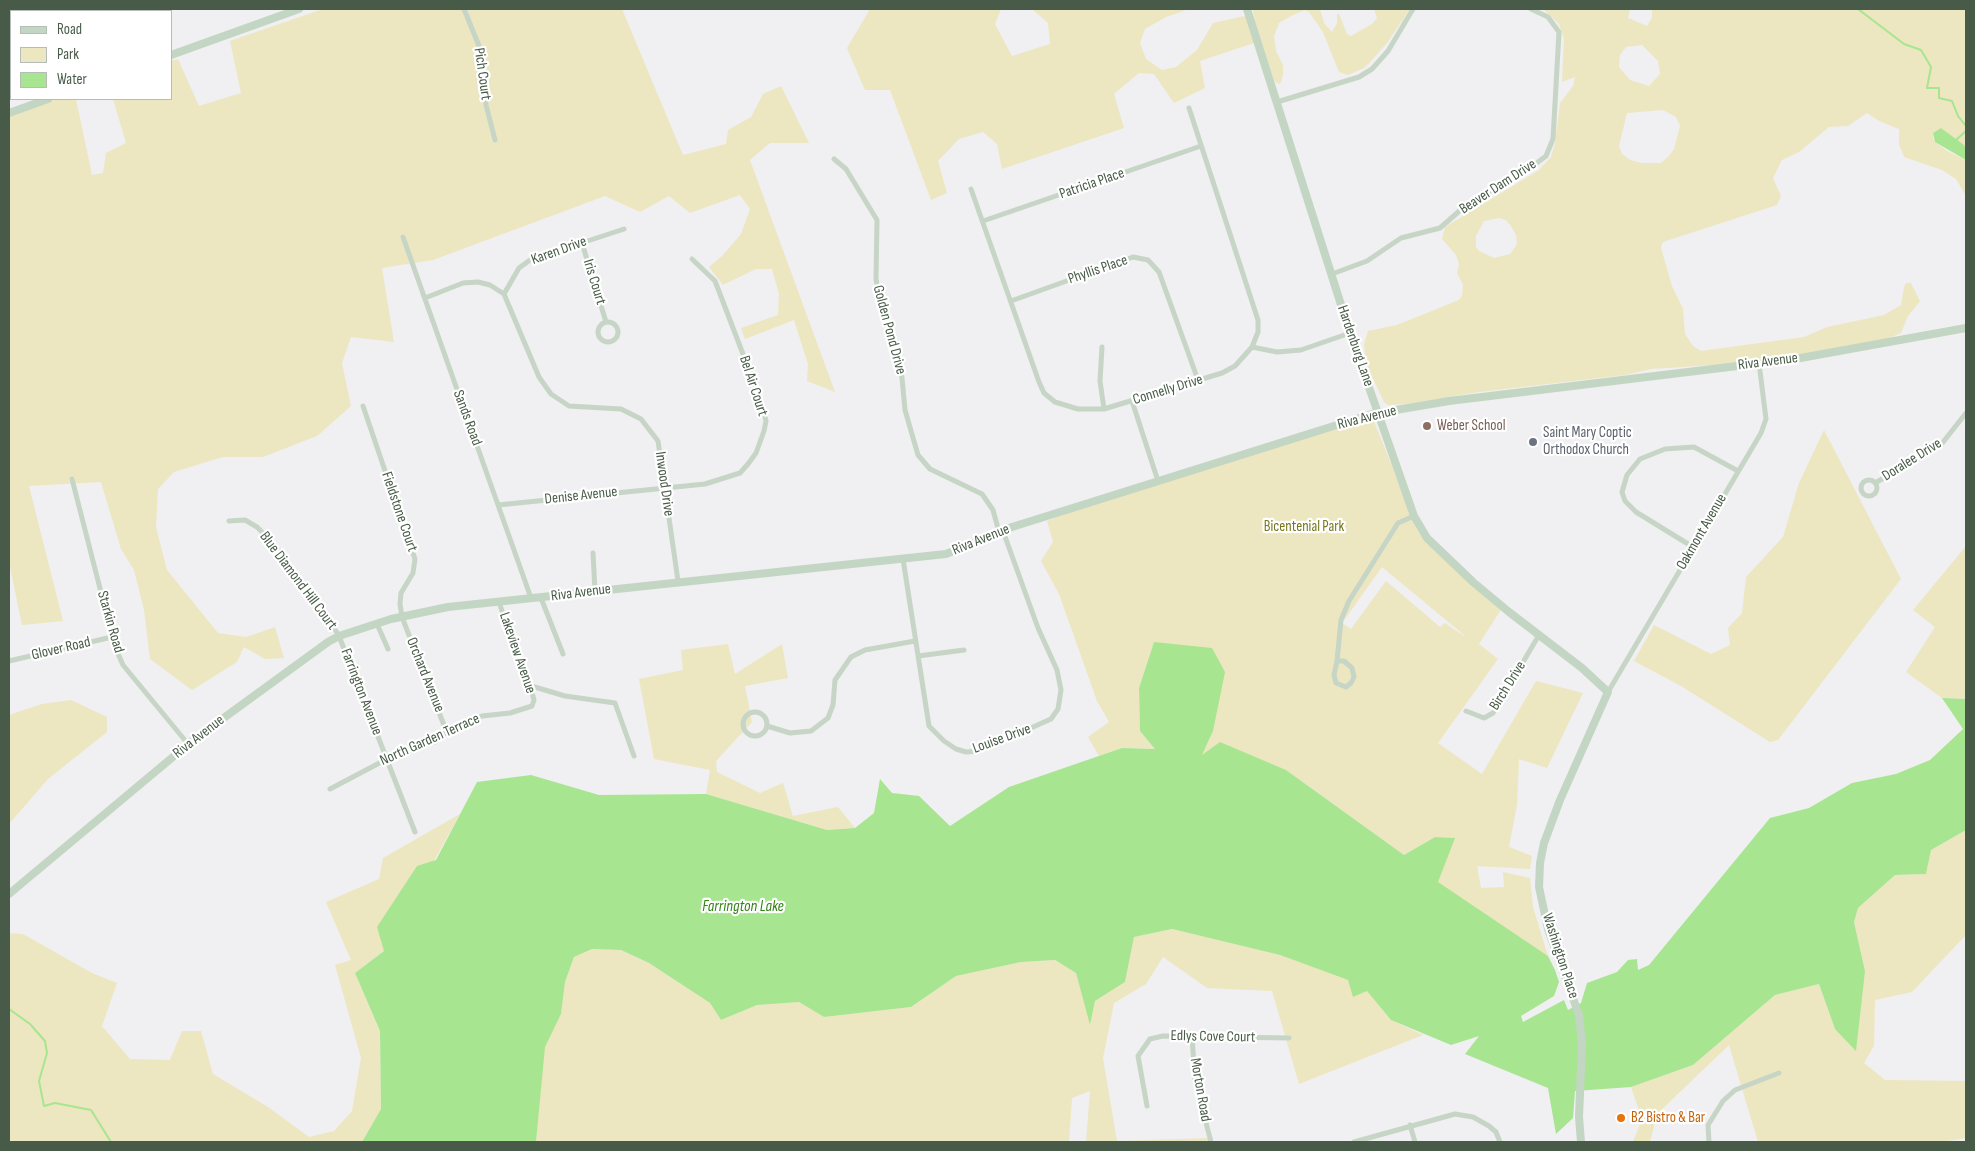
<!DOCTYPE html>
<html>
<head>
<meta charset="utf-8">
<style>
  body { margin:0 }
  #map { position:relative; width:1975px; height:1151px; overflow:hidden; background:#f0eff1; font-family:"Sofia Sans Condensed",sans-serif }
  canvas { display:block }
  .frame { position:absolute; inset:0; border:10px solid #485b48; pointer-events:none }
  .legend { position:absolute; left:10px; top:10px; width:162px; height:90px; box-sizing:border-box; background:#fff; border:1px solid #b6bdb6; margin:0; padding:6px 9px; list-style:none; font-size:15px; color:#485b48 }
  .legend li { display:flex; align-items:center; gap:10px; height:25px }
  .legend b { width:25px; border:1px solid #b6bdb6 }
</style>
</head>
<body>
<div id="map">
<canvas width="1975" height="1151"></canvas>
<div class="frame"></div>
<ul class="legend">
<li><b style="height:6px;background:#c3d6c3"></b>Road</li>
<li><b style="height:14px;background:#ece7c0"></b>Park</li>
<li><b style="height:14px;background:#a8e590"></b>Water</li>
</ul>
</div>
<script>
const context = document.querySelector('canvas').getContext('2d');
context.lineJoin = 'round';
function paint(path, color) {
  context.fillStyle = color;
  context.fill(path, 'evenodd');
}
function shape(rows) {
  const path = new Path2D();
  for (const r of rows) {
    if (r.length === 3) {
      path.moveTo(r[0] + r[2], r[1]);
      path.arc(r[0], r[1], r[2], 0, 2 * Math.PI);
      continue;
    }
    path.moveTo(r[0], r[1]);
    for (let i = 2; i < r.length; i += 2) path.lineTo(r[i], r[i + 1]);
  }
  return path;
}
function trace(path, color, width, dash) {
  context.strokeStyle = color;
  context.lineWidth = width;
  context.lineCap = dash ? 'butt' : 'round';
  context.setLineDash(dash || []);
  context.stroke(path);
}
function drawText(font, color, halo, rows, align = 'center') {
  context.font = font + ' "Sofia Sans Condensed",sans-serif';
  context.lineWidth = 4.5;
  context.setLineDash([]);
  context.textBaseline = 'middle';
  context.strokeStyle = halo;
  context.fillStyle = color;
  for (const [text, x, y, turn = 0] of rows) {
    context.save();
    context.translate(x, y);
    context.rotate((+turn || 0) * Math.PI / 180);
    context.textAlign = isNaN(turn) ? turn : align;
    if (halo) context.strokeText(text, 0, 0);
    context.fillText(text, 0, 0);
    context.restore();
  }
}
paint(shape([
  [323,9,622,9,683,155,726,144,728,130,751,117,763,94,781,86,809,143,770,143,750,160,835,392,807,381,808,364,794,320,745,339,741,328,778,315,779,294,772,269,756,269,723,285,709,267,723,255,741,234,750,209,740,195,690,213,669,196,640,212,605,196,433,260,382,268,394,342,351,337,342,363,351,406,317,436,263,457,223,457,174,472,158,489,156,527,167,570,218,633,246,637,275,627,284,658,265,659,244,647,237,662,192,690,150,659,144,610,134,570,121,549,101,482,29,486,63,621,22,625,9,562,9,116,31,101,76,99,92,175,103,173,106,153,126,143,113,99,171,99,171,61,178,59,199,106,241,93,230,41],
  [870,9,1001,9,995,24,1012,56,1050,44,1048,23,1032,9,1189,9,1166,17,1145,29,1140,43,1146,59,1162,70,1176,67,1197,50,1213,23,1249,15,1257,42,1200,61,1205,88,1174,103,1154,74,1139,73,1114,94,1124,128,1002,169,997,144,983,132,959,139,938,161,947,193,931,200,890,90,865,90,847,48],
  [1253,9,1320,9,1324,23,1332,32,1337,23,1337,14,1339,14,1347,34,1351,36,1372,24,1377,18,1374,9,1410,9,1387,43,1371,61,1364,68,1348,75,1339,72,1323,32,1309,12,1305,10,1291,16,1279,23,1274,36,1276,51,1283,65,1283,75,1280,84,1275,82,1273,78,1255,22],
  [1543,9,1630,9,1628,18,1647,26,1652,18,1652,9,1966,9,1966,149,1941,128,1933,133,1933,138,1935,142,1947,151,1966,160,1966,196,1956,179,1942,170,1904,157,1899,144,1899,129,1879,121,1867,113,1848,126,1829,127,1799,152,1782,160,1773,178,1781,196,1777,205,1666,241,1662,243,1661,248,1672,286,1683,309,1685,334,1693,346,1701,351,1804,337,1827,327,1884,315,1901,305,1904,287,1906,283,1911,283,1920,301,1908,316,1901,333,1887,339,1829,351,1730,364,1651,369,1625,375,1479,392,1406,404,1388,405,1384,402,1366,364,1364,344,1368,331,1397,325,1459,300,1462,296,1463,285,1457,273,1459,264,1456,255,1442,239,1445,227,1539,170,1551,157,1555,143,1560,103,1573,86,1575,77,1562,82,1564,39,1559,24],
  [1642,45,1658,61,1660,74,1649,86,1630,80,1619,67,1620,55,1626,47],
  [1663,110,1676,117,1680,126,1674,149,1668,157,1661,163,1641,163,1630,160,1622,154,1619,146,1627,113],
  [1499,218,1506,220,1511,226,1516,235,1517,244,1510,254,1494,258,1479,251,1476,247,1476,236,1484,221],
  [1373,419,1419,533,1502,608,1479,644,1498,659,1438,743,1482,774,1536,681,1583,693,1547,768,1519,759,1517,805,1509,847,1532,856,1530,869,1477,866,1481,888,1504,887,1503,872,1530,878,1533,907,1548,956,1437,882,1454,838,1435,837,1404,855,1286,770,1201,756,1213,731,1154,642,1139,688,1140,731,1156,749,1122,748,1099,756,1088,737,1109,722,1097,701,1059,594,1041,561,1053,542,1047,521,1158,479],
  [1382,567,1464,635,1464,636,1445,623,1440,627,1386,581,1351,629,1342,623],
  [1824,430,1901,579,1778,740,1770,742,1681,686,1634,661,1654,625,1711,654,1730,645,1728,628,1742,613,1746,577,1783,537,1799,483],
  [1966,546,1966,699,1942,698,1906,672,1935,627,1913,610],
  [728,644,735,674,782,644,788,678,745,686,752,722,716,761,717,772,760,793,783,783,793,816,838,807,855,828,827,830,706,794,710,770,654,759,639,679,683,670,681,650],
  [71,700,107,717,107,732,48,779,9,824,9,715,42,704],
  [460,814,384,951,355,973,380,1031,381,1109,362,1142,9,1142,9,933,23,934,92,973,117,983,102,1026,130,1059,170,1060,182,1031,201,1031,213,1074,268,1107,309,1137,334,1131,352,1111,361,1058,335,965,351,960,326,902,379,879,383,858],
  [1966,830,1966,935,1912,992,1875,1000,1874,1046,1864,1063,1885,1080,1966,1081,1966,1138,1941,1142,1758,1142,1729,1045,1657,1114,1650,1142,1633,1142,1642,1119,1631,1087,1693,1065,1775,995,1819,984,1835,1029,1865,971,1854,922,1858,908,1895,875,1926,874,1931,850],
  [1172,929,1280,955,1348,980,1367,990,1391,1020,1423,1035,1299,1084,1272,991,1207,988,1163,957,1146,984,1114,1003,1103,1058,1117,1141,1211,1138,1212,1142,1086,1142,1090,1091,1072,1098,1069,1142,536,1142,544,1047,561,1014,565,982,574,957,592,949,621,950,649,963,710,1003,721,1020,757,1005,799,1002,824,1017,911,1007,956,976,1021,962,1055,960,1076,973,1090,1024,1095,1001,1125,982,1134,937]
]), '#ece7c0');
paint(shape([
  [1941,128,1964,145,1966,149,1966,160,1935,142,1933,133],
  [1154,642,1212,648,1225,672,1213,731,1202,755,1220,742,1286,770,1404,855,1435,837,1455,838,1438,882,1548,956,1555,970,1559,982,1554,996,1521,1016,1523,1022,1564,1000,1568,1010,1581,1003,1587,983,1617,972,1628,960,1637,959,1638,970,1649,965,1770,818,1809,808,1852,783,1896,774,1930,760,1963,729,1942,698,1966,699,1966,830,1931,850,1926,874,1895,875,1858,908,1854,922,1865,971,1856,1051,1835,1029,1819,984,1775,995,1693,1065,1631,1087,1575,1091,1573,1118,1556,1134,1548,1088,1465,1054,1479,1036,1451,1045,1391,1020,1367,991,1353,997,1348,980,1280,955,1172,929,1134,937,1125,982,1095,1001,1090,1025,1076,973,1055,960,1021,962,956,976,911,1007,824,1017,799,1002,757,1005,721,1020,710,1003,649,963,621,950,592,949,574,957,565,982,561,1014,545,1047,536,1142,362,1142,381,1109,380,1031,355,973,384,951,377,927,417,866,436,860,477,782,531,775,599,795,706,794,827,830,855,828,874,813,880,779,892,793,919,796,950,826,1009,787,1122,748,1155,749,1140,731,1139,688]
]), '#a8e590');
trace(shape([
  [1858,9,1904,44,1921,50,1931,67,1927,88,1939,88,1939,98,1952,101,1958,116,1966,126],
  [1956,140,1966,131],
  [9,1009,30,1024,45,1041,47,1053,39,1081,44,1106,55,1103,91,1110,111,1142]
]), '#a8e590', 2);
trace(shape([
  [464,9,479,46,486,105,495,140],
  [1277,102,1359,77,1372,69,1388,51,1413,9],
  [834,159,846,169,877,220,876,279,880,302,898,355,902,378,905,410,918,455,930,469,982,494,993,510,999,532],
  [971,189,1039,382,1044,393,1055,402,1078,409,1104,409,1222,373,1235,366,1252,347,1258,332,1258,320,1189,108],
  [983,221,1201,146],
  [403,237,531,598],
  [582,243,606,322],
  [1332,274,1367,261,1401,238,1440,228,1465,206,1534,165,1546,156,1553,139,1559,32,1548,17,1531,9],
  [504,294,539,377,551,394,569,406,621,409,641,419,658,441,678,581],
  [504,294,519,268,530,260,624,229],
  [425,298,463,283,478,282,490,285,504,294],
  [1011,301,1133,257,1148,260,1159,272,1198,380],
  [608,332,10],
  [1102,347,1100,381,1104,409],
  [1252,347,1277,352,1301,350,1350,333],
  [1132,401,1158,481],
  [363,406,415,559,413,573,401,593,400,604,402,617,447,733],
  [72,479,115,647,123,665,188,744],
  [1869,488,8],
  [1875,483,1940,446,1966,413],
  [498,505,705,484,740,473,748,464,756,453,764,431,766,421,761,401,715,281,692,259],
  [229,521,245,520,257,527,274,544,328,618,339,636,415,832],
  [1693,547,1636,512,1625,501,1622,492,1627,475,1640,459,1665,449,1694,447,1738,471],
  [593,553,595,591],
  [903,559,929,726,944,741,956,749,966,752,979,751,1051,719,1058,709,1061,690,1057,670,1038,628,1003,531],
  [541,598,563,654],
  [377,624,388,649],
  [918,656,964,650],
  [9,661,112,637],
  [1337,661,1341,620,1349,601,1398,523,1414,516],
  [1337,661,1344,661,1352,668,1354,677,1351,683,1346,687,1336,683,1334,675,1337,661],
  [528,685,565,696,615,703,634,756],
  [1608,692,1761,433,1766,419,1759,363],
  [1466,711,1484,718,1493,713,1539,635],
  [755,724,12],
  [767,726,790,733,811,731,828,718,833,705,835,680,851,657,865,650,915,641],
  [330,789,387,759,435,742,450,729,482,716,510,713,532,706,534,700,531,689,527,685,499,602],
  [1192,1036,1195,1080,1211,1142],
  [1147,1106,1138,1056,1150,1039,1163,1036,1289,1038],
  [1410,1125,1415,1142],
  [1354,1142,1455,1114,1473,1117,1489,1126,1496,1132,1500,1142],
  [1709,1142,1708,1125,1723,1101,1735,1090,1779,1073]
]), '#c6d5c6', 5);
trace(shape([
  [1247,9,1350,333,1414,516,1427,538,1473,582,1509,612,1582,668,1608,692,1560,800,1544,843,1540,863,1539,887,1548,929,1579,1015,1582,1044,1579,1117,1581,1142],
  [171,55,299,9],
  [9,113,48,99],
  [9,894,192,741,328,642,339,636,391,619,448,607,946,554,1012,527,1372,414,1449,401,1795,359,1966,328]
]), '#c3d6c3', 8);
for (const [x, y, r, color] of [
  [1427,426,5,"#8d6e63"],
  [1533,442,5,"#6b7280"],
  [1621,1118,5,"#e8710a"]
]) {
  const dot = new Path2D();
  dot.arc(x, y, r, 0, 2 * Math.PI);
  context.fillStyle = color;
  context.fill(dot);
  trace(dot, '#fff', 2);
}
drawText('15px', '#485b48', '#fff', [
  ["Pich Court",482,74,82],
  ["Patricia Place",1092,184,-19],
  ["Beaver Dam Drive",1498,187,-33],
  ["Karen Drive",559,251,-20],
  ["Phyllis Place",1098,270,-19],
  ["Iris Court",594,282,73],
  ["Golden Pond Drive",889,330,75],
  ["Hardenburg Lane",1355,346,71],
  ["Riva Avenue",1768,362,-7],
  ["Bel Air Court",753,386,72],
  ["Connelly Drive",1168,390,-17],
  ["Sands Road",467,418,70],
  ["Riva Avenue",1367,418,-14],
  ["Doralee Drive",1912,460,-32],
  ["Inwood Drive",664,484,82],
  ["Denise Avenue",581,496,-6],
  ["Fieldstone Court",399,512,71],
  ["Oakmont Avenue",1702,532,-60],
  ["Riva Avenue",981,540,-22],
  ["Blue Diamond Hill Court",298,581,53],
  ["Riva Avenue",581,593,-7],
  ["Starkin Road",110,622,74],
  ["Glover Road",61,649,-13],
  ["Lakeview Avenue",517,653,71],
  ["Orchard Avenue",425,675,68],
  ["Birch Drive",1508,686,-58],
  ["Farrington Avenue",361,692,69],
  ["Riva Avenue",199,737,-38],
  ["Louise Drive",1002,739,-20],
  ["North Garden Terrace",430,740,-24],
  ["Washington Place",1560,956,72],
  ["Edlys Cove Court",1213,1037,1],
  ["Morton Road",1200,1090,80]
]);
drawText('15px', '#785e54', '#fff', [
  ["Weber School",1437,426]
], 'left');
drawText('15px', '#5b616d', '#fff', [
  ["Saint Mary Coptic",1543,433],
  ["Orthodox Church",1543,450]
], 'left');
drawText('15px', '#76771e', '#fff', [
  ["Bicentenial Park",1304,527]
]);
drawText('15px', '#c56008', '#fff', [
  ["B2 Bistro & Bar",1631,1118]
], 'left');
drawText('italic 16px', '#338316', '#fff', [
  ["Farrington Lake",743,907]
]);
</script>
</body>
</html>
